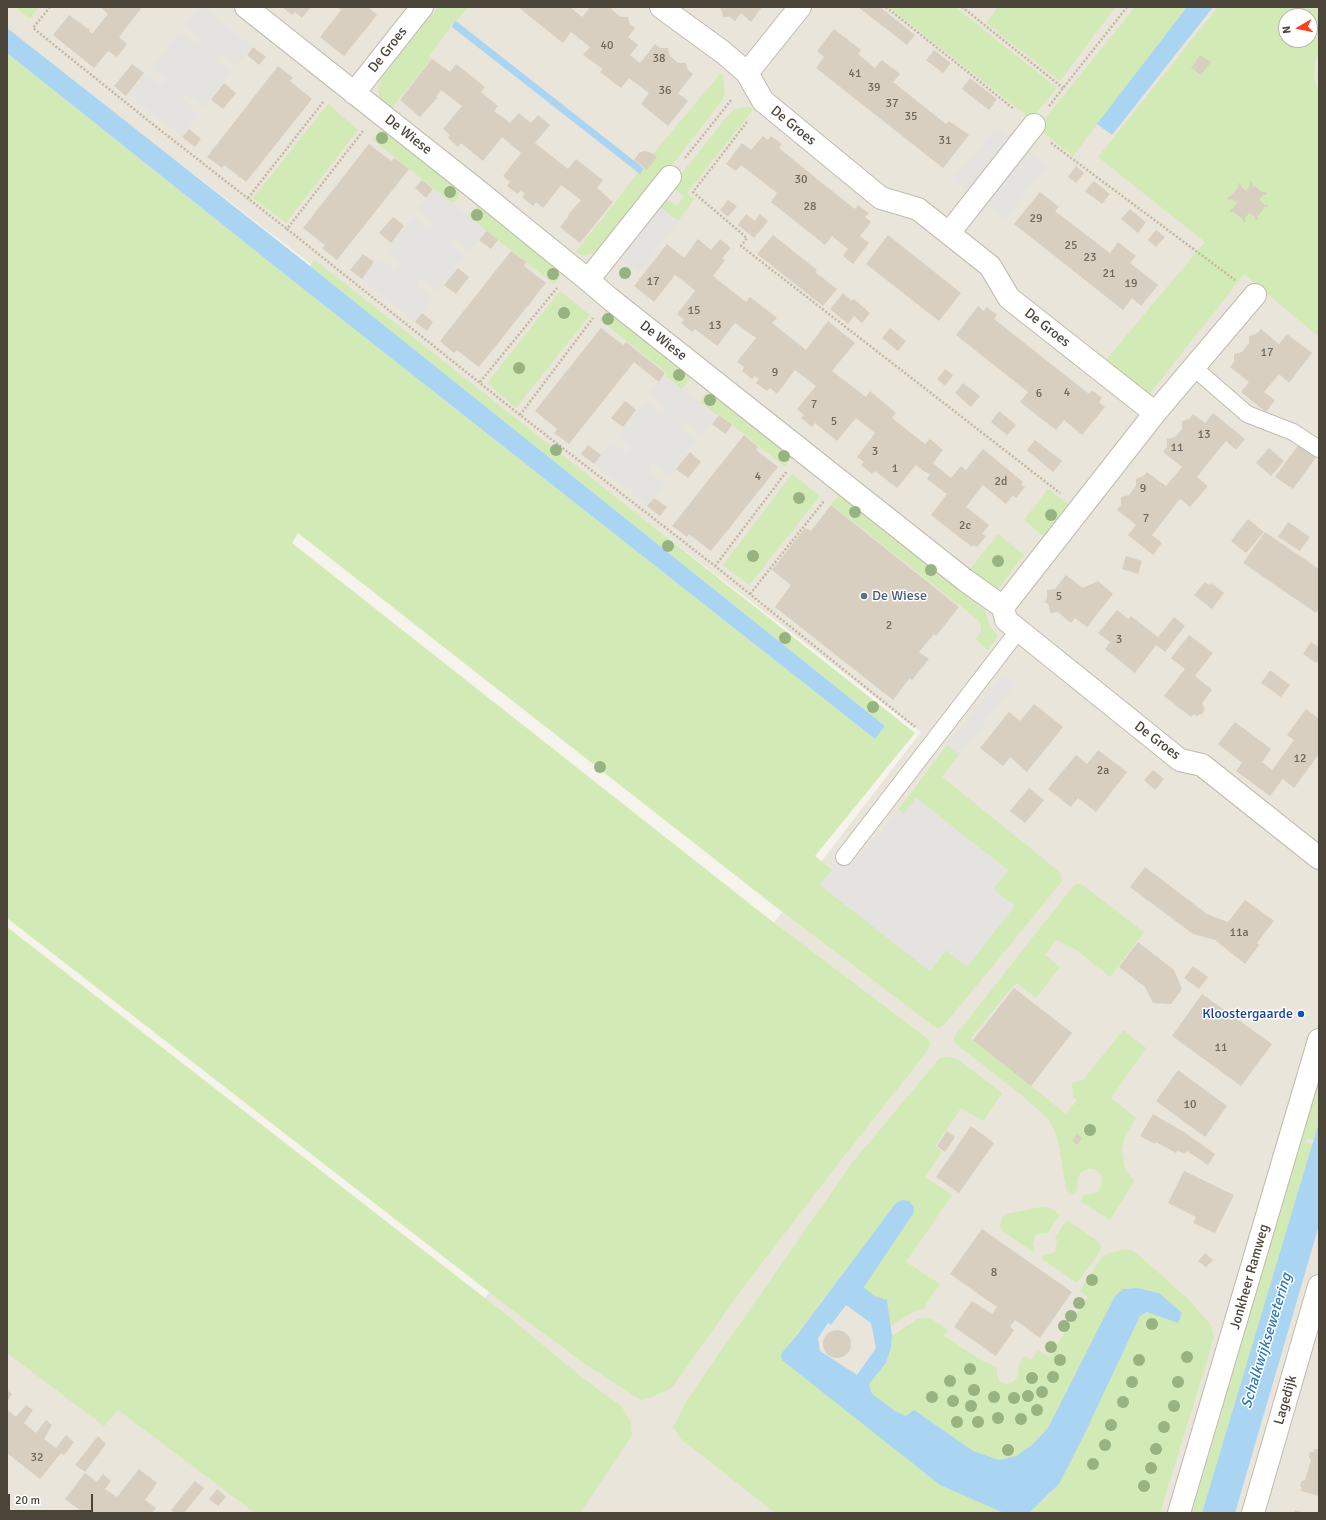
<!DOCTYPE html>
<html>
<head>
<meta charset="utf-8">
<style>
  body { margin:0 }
  #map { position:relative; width:1326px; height:1520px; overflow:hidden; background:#f6f3ec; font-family:Signika,sans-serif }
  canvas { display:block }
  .frame { position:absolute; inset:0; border:8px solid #4b4439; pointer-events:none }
  .north { position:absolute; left:1278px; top:8px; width:40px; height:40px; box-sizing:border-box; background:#fff; border:1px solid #b7b4b0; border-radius:50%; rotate:261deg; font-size:11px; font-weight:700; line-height:16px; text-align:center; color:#4b4439 }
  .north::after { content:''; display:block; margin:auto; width:14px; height:18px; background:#fc3f1d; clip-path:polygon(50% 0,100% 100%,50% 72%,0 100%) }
  .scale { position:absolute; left:8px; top:1494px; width:85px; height:18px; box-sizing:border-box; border:2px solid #4b4439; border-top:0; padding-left:5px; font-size:12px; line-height:14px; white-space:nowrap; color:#4b4439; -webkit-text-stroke:3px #fff; paint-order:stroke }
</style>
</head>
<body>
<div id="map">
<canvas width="1326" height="1520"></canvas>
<div class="frame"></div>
<div class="north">N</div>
<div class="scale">20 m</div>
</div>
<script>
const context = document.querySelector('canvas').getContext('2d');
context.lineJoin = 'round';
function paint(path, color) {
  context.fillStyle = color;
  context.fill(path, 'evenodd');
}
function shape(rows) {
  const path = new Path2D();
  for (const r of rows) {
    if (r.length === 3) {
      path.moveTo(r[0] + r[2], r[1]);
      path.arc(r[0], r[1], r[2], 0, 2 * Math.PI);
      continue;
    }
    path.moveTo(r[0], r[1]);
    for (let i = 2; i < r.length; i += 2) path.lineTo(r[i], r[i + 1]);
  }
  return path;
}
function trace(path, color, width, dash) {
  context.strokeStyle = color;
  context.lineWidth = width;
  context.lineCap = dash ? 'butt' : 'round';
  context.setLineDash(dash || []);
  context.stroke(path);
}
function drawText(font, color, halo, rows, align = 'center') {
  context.font = font + ' Signika,sans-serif';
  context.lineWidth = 3;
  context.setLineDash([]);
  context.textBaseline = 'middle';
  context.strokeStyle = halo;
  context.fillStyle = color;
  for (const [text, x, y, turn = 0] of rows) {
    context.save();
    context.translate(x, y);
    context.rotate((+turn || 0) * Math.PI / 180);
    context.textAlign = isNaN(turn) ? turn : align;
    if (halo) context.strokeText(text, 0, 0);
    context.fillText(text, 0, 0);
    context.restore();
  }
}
paint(shape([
  [7,7,1319,7,1319,1513,319,1513,921,732,7,31],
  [1286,16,1310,16,1310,40,1286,40],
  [7,1347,113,1400,262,1513,7,1513]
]), '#eae5da');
paint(shape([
  [15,7,39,7,30,19],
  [438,7,468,7,456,21,454,22,429,56,432,58,391,109,380,99,378,89,381,79],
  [889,7,955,7,1057,88,1031,119],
  [998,7,1115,7,1060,81,986,23],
  [1135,7,1187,7,1073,156,1044,133,1039,126],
  [1218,7,1319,7,1319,50,1315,61,1314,78,1319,94,1319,337,1244,274,1148,396,1105,361,1205,242,1098,157],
  [1286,16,1310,16,1310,40,1286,40],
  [7,53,297,284,875,739,885,726,310,266,315,260,915,733,815,856,832,870,820,885,930,971,946,950,967,967,993,889,1008,870,916,798,904,814,898,810,947,745,959,755,942,777,1061,873,1062,881,982,979,943,1026,939,1028,935,1027,772,904,298,533,292,543,764,915,928,1039,930,1043,929,1049,844,1156,742,1289,674,1385,670,1389,647,1399,641,1400,585,1364,507,1306,7,918],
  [721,73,723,75,725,93,721,102,665,174,602,246,595,252,587,255,580,255,575,253,638,173,640,174,643,169,642,167],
  [328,104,358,130,286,223,253,198],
  [746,107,752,108,752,111,687,193,694,199,678,221,659,206,665,198,677,206,684,196,671,187,728,115,735,109],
  [383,129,451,183,458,189,459,194,459,197,454,202,452,203,372,139,380,130],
  [476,207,482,208,558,270,560,272,560,276,554,284,469,217,469,214],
  [560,291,590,315,516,408,487,383],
  [607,310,688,374,689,380,682,389,666,376,667,373,600,320],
  [712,393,790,455,791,459,785,467,719,414,717,415,700,402,705,394],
  [792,474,820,496,749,585,723,565],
  [1048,489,1075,509,1050,541,1024,520],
  [840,494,984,608,990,627,998,635,988,650,975,639,981,632,981,626,978,620,831,504],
  [998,534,1024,555,997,590,970,569],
  [1075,884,1081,884,1144,932,1110,977,1075,949,1056,940,1045,955,1060,967,1036,998,1017,983,1012,987,971,1038,1066,1114,1077,1100,1073,1097,1072,1083,1083,1080,1123,1030,1146,1048,1111,1098,1136,1118,1124,1138,1122,1151,1125,1169,1134,1181,1110,1220,1080,1201,1085,1194,1091,1194,1098,1192,1101,1186,1102,1180,1100,1173,1093,1169,1087,1169,1081,1172,1078,1177,1077,1183,1078,1188,1074,1195,1066,1190,1059,1146,1055,1132,1049,1120,1023,1096,956,1044,954,1040,954,1037],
  [7,927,503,1312,579,1375,621,1406,631,1422,632,1435,580,1513,255,1513,118,1410,104,1426,7,1353],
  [946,1057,957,1059,1002,1093,983,1121,961,1108,935,1146,942,1152,925,1177,952,1195,906,1262,940,1284,925,1305,925,1308,913,1312,891,1326,887,1301,874,1296,864,1287,913,1214,902,1200,896,1203,781,1355,908,1460,940,1485,1004,1513,775,1513,680,1438,673,1427,689,1397,852,1163,940,1058],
  [1319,1081,1319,1122,1314,1140,1307,1139,1306,1143,1313,1144,1202,1513,1192,1513],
  [1041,1207,1050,1208,1060,1215,1047,1233,1040,1233,1035,1236,1033,1245,1035,1249,1033,1252,1001,1230,1000,1225,1002,1218,1006,1214],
  [1067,1220,1099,1242,1101,1247,1100,1252,1077,1283,1041,1258,1044,1254,1051,1254,1055,1251,1057,1241,1055,1237],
  [1122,1250,1131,1250,1141,1257,1188,1299,1211,1325,1214,1338,1160,1513,1028,1513,1047,1497,1059,1484,1085,1433,1140,1316,1147,1312,1178,1323,1159,1293,1137,1288,1123,1289,1115,1296,1048,1428,1032,1445,1016,1456,999,1460,973,1451,914,1410,906,1416,895,1411,872,1394,869,1384,886,1363,891,1347,892,1336,917,1319,930,1318,948,1330,944,1336,981,1360,997,1368,997,1375,1000,1382,1005,1384,1012,1383,1016,1379,1019,1373,1018,1367,1024,1356,1031,1360,1038,1350,1049,1357,1088,1297,1080,1291,1102,1257,1110,1253]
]), '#d2eab5');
paint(shape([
  [199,7,203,7,252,46,236,66,219,53,215,59,232,72,203,107,187,95,182,100,199,114,181,136,129,95,146,73,160,85,166,79,152,67,179,32,195,44,200,38,185,25],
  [996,128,1010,137,968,190,952,180],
  [1027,150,1046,166,1004,220,984,205],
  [434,190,486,230,470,251,453,238,449,243,465,256,437,292,420,279,416,285,432,299,414,321,362,280,379,258,394,269,399,263,385,252,413,216,429,229,434,222,418,210],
  [659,206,678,221,639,273,619,258],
  [664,376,716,417,702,435,685,422,681,428,697,440,669,476,652,463,648,470,664,483,647,505,594,464,611,442,627,453,631,447,617,436,645,401,661,413,666,406,650,394],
  [1002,675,1015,684,959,755,947,745],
  [916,798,1008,870,993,889,1015,906,967,967,946,950,930,971,820,885,848,849,860,858,898,810,904,814]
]), '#e5e3e0');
paint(shape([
  [1187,7,1213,7,1112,135,1097,124],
  [456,21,642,167,643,169,640,174,452,27,454,22],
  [7,28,310,266,885,726,875,739,297,284,7,53],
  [1319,1122,1319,1225,1235,1513,1202,1513],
  [902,1200,909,1201,914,1207,913,1214,864,1287,874,1296,887,1300,892,1336,891,1347,886,1363,869,1384,872,1394,895,1411,906,1416,914,1410,973,1451,999,1460,1016,1456,1032,1445,1048,1428,1115,1296,1123,1289,1137,1288,1159,1293,1182,1313,1178,1323,1147,1312,1140,1316,1085,1433,1059,1484,1029,1513,1004,1513,940,1485,782,1360,781,1354,797,1335,896,1203],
  [846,1305,871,1323,876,1348,857,1375,820,1351,818,1338,828,1323,831,1325]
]), '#a9d4f2');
paint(shape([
  [100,7,142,7,119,37,127,44,117,57,108,51,94,68,53,35,69,15,90,30,89,31,92,34,108,14],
  [282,7,311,7,302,18,295,12,292,15],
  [337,7,368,7,377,15,344,56,320,37,341,10],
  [518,7,570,7,582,17,590,7,611,7,612,10,621,17,628,17,630,24,635,28,628,37,638,45,630,55,640,63,655,44,660,48,668,48,670,56,678,63,686,63,688,70,693,74,678,93,688,101,668,126,641,104,649,93,629,78,621,88,600,72,603,69,583,55,590,47,571,32,563,43],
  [718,7,762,7,751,22,741,13,735,21,730,17,723,17,721,9],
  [858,7,880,7,915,35,907,45],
  [834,29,861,50,858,54,875,68,882,60,900,74,893,82,946,124,949,121,969,135,943,168,816,68,824,57,817,51],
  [253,47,266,57,259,65,247,55],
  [934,50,951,63,943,73,926,60],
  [1200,55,1211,62,1201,75,1191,68],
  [432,59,450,72,456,64,485,87,481,92,498,106,494,111,510,123,519,113,531,123,538,115,550,125,535,143,568,169,576,159,603,180,597,188,613,202,580,243,560,227,569,216,568,215,581,200,561,185,543,208,536,202,533,206,522,197,525,194,521,190,518,194,507,186,510,182,503,176,521,153,502,137,483,161,461,143,458,147,448,138,450,135,443,129,462,106,441,90,436,97,438,97,420,117,400,100],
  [132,64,144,73,126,96,114,86],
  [278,66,293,78,290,81,312,99,246,182,224,165,222,168,207,157],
  [970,78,997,99,989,110,962,89],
  [224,83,236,93,223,109,211,100],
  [189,129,201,139,195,147,182,137],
  [763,136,768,140,771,136,782,144,779,148,817,179,855,209,858,205,869,213,865,217,871,222,860,236,869,243,853,264,843,256,848,249,832,236,825,245,771,202,777,193,741,165,736,171,726,164,742,143,751,150],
  [369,144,391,161,394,158,409,169,337,260,322,248,325,245,303,228],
  [645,151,652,153,657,157,647,170,634,160,640,152],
  [1076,166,1084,173,1076,183,1068,177],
  [422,180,433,189,426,198,415,188],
  [1094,181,1110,194,1102,204,1085,191],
  [1252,181,1253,185,1262,192,1266,192,1267,195,1263,195,1259,200,1265,205,1268,204,1268,207,1265,207,1257,217,1258,220,1255,220,1255,217,1249,213,1245,218,1246,222,1243,222,1243,219,1233,212,1230,212,1230,209,1232,209,1237,203,1231,199,1228,200,1228,197,1231,196,1238,187,1238,184,1240,183,1241,186,1246,191,1250,185,1250,182],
  [1040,192,1059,207,1055,211,1110,253,1118,242,1136,256,1130,263,1158,285,1141,306,1132,298,1123,310,1014,224],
  [728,200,737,206,728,217,720,210],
  [1130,209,1146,222,1138,233,1121,219],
  [746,214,755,221,760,214,768,221,754,238,738,225],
  [393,217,404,226,391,243,379,233],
  [1156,230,1165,237,1156,247,1148,240],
  [487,231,498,240,491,249,479,240],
  [773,235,817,270,815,272,837,289,823,306,757,254],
  [888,235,961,293,939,321,866,264],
  [698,239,711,250,720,239,731,248,722,258,725,260,713,276,746,302,750,297,763,307,777,318,772,323,806,350,828,321,855,343,832,371,866,397,870,391,896,413,892,418,925,444,930,439,943,450,933,463,951,478,961,466,966,470,983,449,1023,482,1021,485,1025,487,1016,498,1013,495,1006,504,983,485,966,507,989,525,982,534,986,536,977,547,974,545,972,547,931,515,947,494,927,479,930,475,926,472,925,472,916,465,897,488,875,471,872,474,861,465,864,462,857,457,875,433,856,418,837,441,815,423,812,427,801,418,804,415,797,409,816,386,795,370,777,394,770,388,767,391,756,383,759,379,755,376,752,379,742,371,744,367,737,362,756,338,735,323,717,346,695,329,692,332,681,323,684,320,677,314,695,291,686,283,675,275,654,302,634,286,667,244,684,258],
  [511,251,526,262,524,266,546,283,479,367,457,350,454,353,440,341],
  [363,254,374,262,362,279,350,270],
  [458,268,469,277,456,294,444,285],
  [843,293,852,301,854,299,870,313,862,323,854,316,848,324,830,309],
  [978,306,984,311,987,307,997,315,994,319,1089,394,1092,390,1102,398,1099,402,1105,407,1082,435,1064,420,1056,430,1020,402,1028,392,956,335],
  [422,313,433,322,427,331,415,322],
  [601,328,623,345,626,342,665,373,659,382,634,362,569,444,554,433,557,429,535,411],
  [890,328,906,341,898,351,882,338],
  [1261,329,1279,344,1287,334,1312,353,1289,383,1279,374,1264,392,1275,400,1266,412,1241,392,1249,382,1230,367,1234,362,1234,354,1242,352,1249,343,1249,336,1256,334],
  [945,369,953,375,945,386,937,379],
  [963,383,980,396,971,407,955,393],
  [625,401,636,410,623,427,611,418],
  [999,411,1016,425,1007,435,991,422],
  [1213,413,1245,439,1236,450,1226,441,1211,459,1197,477,1208,486,1190,507,1180,499,1152,535,1162,543,1153,555,1128,535,1136,525,1117,510,1121,505,1121,497,1129,495,1136,486,1136,479,1143,476,1147,472,1166,486,1182,467,1163,452,1167,447,1167,439,1175,437,1182,429,1182,421,1189,419,1193,414,1205,423],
  [719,415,732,425,725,434,712,424],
  [744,435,758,447,756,450,778,467,711,551,689,534,687,537,672,526],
  [1035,440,1062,461,1053,472,1027,450],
  [1299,444,1317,456,1293,489,1275,477],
  [588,445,601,455,594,464,581,454],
  [1269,448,1284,461,1271,476,1256,463],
  [690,452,701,462,688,478,676,469],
  [654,498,667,507,660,516,647,506],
  [831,505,959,607,936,636,934,634,919,652,929,659,912,680,910,678,893,700,775,607,791,585,772,570,805,528,811,531],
  [1248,519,1264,532,1246,553,1231,541],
  [1288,522,1310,537,1300,551,1278,537],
  [1265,532,1319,569,1319,608,1316,613,1243,563],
  [1126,556,1142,561,1138,574,1122,569],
  [1066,575,1083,588,1098,581,1113,594,1087,627,1075,618,1071,623,1058,612,1050,613,1049,605,1045,602,1047,598,1047,590,1055,589],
  [1205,582,1209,585,1211,583,1224,593,1212,609,1194,595],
  [1117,610,1128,619,1131,616,1158,637,1174,617,1185,626,1165,652,1156,645,1135,673,1105,649,1110,642,1098,633],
  [1189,635,1213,653,1195,676,1212,690,1202,703,1205,709,1202,714,1196,716,1194,714,1191,717,1164,696,1185,669,1171,658],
  [1311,642,1319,647,1319,660,1316,663,1303,654],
  [1270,670,1290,685,1281,697,1261,683],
  [1034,704,1063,727,1027,772,1010,757,1003,766,980,748,1009,712,1020,721],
  [1306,709,1319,719,1319,754,1294,788,1283,779,1270,796,1236,771,1242,763,1218,744,1235,722,1271,749,1262,762,1272,770,1294,740,1287,735],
  [1098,750,1127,772,1096,812,1078,798,1071,807,1048,789,1076,755,1087,764],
  [1153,770,1164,779,1155,790,1144,780],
  [1029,788,1044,800,1025,823,1010,811],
  [1145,867,1207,914,1228,922,1245,900,1274,921,1257,943,1259,945,1245,964,1215,940,1193,934,1130,887],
  [1138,942,1174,970,1182,989,1171,1004,1153,1003,1145,987,1119,967],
  [1193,966,1208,977,1199,989,1184,978],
  [1014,988,1072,1033,1031,1086,973,1040],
  [1202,994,1272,1044,1241,1086,1172,1036],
  [1178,1070,1227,1106,1205,1137,1156,1101],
  [1153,1114,1184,1132,1215,1154,1208,1165,1187,1151,1184,1154,1177,1150,1176,1153,1156,1142,1155,1144,1140,1136],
  [971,1126,994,1143,959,1193,936,1177],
  [947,1131,955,1137,945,1152,937,1146],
  [1077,1134,1082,1138,1077,1145,1072,1141],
  [1184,1171,1234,1195,1215,1233,1193,1223,1196,1217,1168,1203],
  [982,1229,1072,1292,1040,1338,1015,1320,1010,1327,1014,1330,996,1356,954,1327,972,1301,992,1314,997,1307,950,1274],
  [1205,1253,1213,1260,1206,1267,1198,1261],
  [837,1344,14],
  [7,1390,12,1394,7,1402],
  [26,1405,33,1410,24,1423,36,1433,46,1420,52,1425,44,1439,56,1448,66,1435,74,1442,64,1455,61,1453,40,1479,7,1453,7,1409,16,1417],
  [98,1436,106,1444,85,1472,75,1465],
  [1314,1449,1319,1450,1319,1496,1301,1491,1302,1488,1300,1485,1302,1481,1305,1480,1311,1460,1309,1457,1310,1452,1314,1452],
  [139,1469,157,1483,145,1500,156,1508,152,1513,84,1513,65,1499,85,1473,97,1482,103,1474,111,1481,105,1489,117,1497],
  [195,1481,204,1488,184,1513,175,1513,171,1510],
  [217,1489,226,1497,218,1506,209,1499],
  [1295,1510,1305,1513,1294,1513]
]), '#d8cfc1');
const service = shape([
  [1193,367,1247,414,1293,432,1319,449],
  [844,857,1018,631]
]);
const minor = shape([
  [246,7,477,190,588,280],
  [661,7,724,53,747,73,763,101,881,198,918,209,990,266,1009,298,1155,413],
  [747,73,800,7],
  [354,93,422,7],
  [670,177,588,280,609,298,965,580,1003,607],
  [949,233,1034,125],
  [1255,295,1155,413,1003,607,1006,620,1180,760,1202,765,1319,858],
  [1253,1513,1319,1286]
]);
const tertiary = shape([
  [1179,1513,1319,1040]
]);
trace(service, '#c2bbae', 18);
trace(minor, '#c2bbae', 24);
trace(tertiary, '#c2bbae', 24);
trace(shape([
  [50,7,33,28,150,122,287,229],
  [886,7,1014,109],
  [962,7,1063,88],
  [1049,106,1127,7],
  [747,122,693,192,747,238,741,246,1060,493],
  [363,131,287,229,520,415,715,566,915,727],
  [1051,143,1235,280],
  [685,158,732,99],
  [248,198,324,101],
  [480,382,557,288],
  [520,415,593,318],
  [715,566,787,471],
  [750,594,824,501]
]), '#c4b79f', 2.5, [2, 2]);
trace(service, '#fff', 16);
trace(minor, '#fff', 22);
trace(tertiary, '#fff', 22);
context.fillStyle = '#97b381';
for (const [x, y] of [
  [382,138],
  [450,192],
  [477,215],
  [625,273],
  [553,274],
  [564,313],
  [608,319],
  [519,368],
  [679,375],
  [710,400],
  [556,450],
  [784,456],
  [799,498],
  [855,512],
  [1051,515],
  [668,546],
  [753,556],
  [998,561],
  [931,570],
  [785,638],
  [873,707],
  [600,767],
  [1090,1130],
  [1092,1280],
  [1079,1303],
  [1071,1316],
  [1152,1324],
  [1064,1326],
  [1051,1347],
  [1187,1357],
  [1060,1360],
  [1139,1360],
  [970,1369],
  [1053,1377],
  [1032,1378],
  [950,1381],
  [1132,1382],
  [1178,1382],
  [974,1390],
  [1042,1392],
  [1028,1396],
  [932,1397],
  [994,1397],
  [1014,1398],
  [953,1401],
  [1123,1402],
  [971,1406],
  [1174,1406],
  [1037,1410],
  [998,1418],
  [1021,1419],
  [957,1422],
  [978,1422],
  [1111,1425],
  [1164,1427],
  [1105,1445],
  [1156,1449],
  [1008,1450],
  [1093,1464],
  [1151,1468],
  [1144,1486]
]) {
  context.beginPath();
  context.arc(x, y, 6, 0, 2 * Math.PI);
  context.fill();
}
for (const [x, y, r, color] of [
  [864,596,4,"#5c6f8a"],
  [1301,1014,4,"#1a4fb4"]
]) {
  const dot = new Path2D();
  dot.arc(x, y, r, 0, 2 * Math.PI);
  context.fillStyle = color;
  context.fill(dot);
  trace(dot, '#fff', 1.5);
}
drawText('12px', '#6e675b', null, [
  ["40",607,46],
  ["38",659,59],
  ["41",855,74],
  ["39",874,88],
  ["36",665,91],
  ["37",892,104],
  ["35",911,117],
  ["31",945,141],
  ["30",801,180],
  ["28",810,207],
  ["29",1036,219],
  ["25",1071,246],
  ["23",1090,258],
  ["21",1109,274],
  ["17",653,282],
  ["19",1131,284],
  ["15",694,311],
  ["13",715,326],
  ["17",1267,353],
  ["9",775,373],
  ["4",1067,393],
  ["6",1039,394],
  ["7",814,405],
  ["5",834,422],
  ["13",1204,435],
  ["11",1177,448],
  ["3",875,452],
  ["1",895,469],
  ["4",758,477],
  ["2d",1001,482],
  ["9",1143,489],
  ["7",1146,519],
  ["2c",965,526],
  ["5",1059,597],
  ["2",889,626],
  ["3",1119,640],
  ["12",1300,759],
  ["2a",1103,771],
  ["11a",1239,933],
  ["11",1221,1048],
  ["10",1190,1105],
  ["8",994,1273],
  ["32",37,1458]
]);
drawText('14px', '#4b4439', '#fff', [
  ["De Groes",388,50,-52],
  ["De Groes",793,126,39],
  ["De Wiese",408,135,38],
  ["De Groes",1047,328,38],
  ["De Wiese",663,341,38],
  ["De Groes",1157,741,37],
  ["Jonkheer Ramweg",1250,1277,-74],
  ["Lagedijk",1286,1400,-74]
]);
drawText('14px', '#4e5e75', '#fff', [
  ["De Wiese",872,596]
], 'left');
drawText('14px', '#164399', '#fff', [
  ["Kloostergaarde",1293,1014]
], 'right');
drawText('italic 15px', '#2e7ab2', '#fff', [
  ["Schalkwijksewetering",1267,1341,-73]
]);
</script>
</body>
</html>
